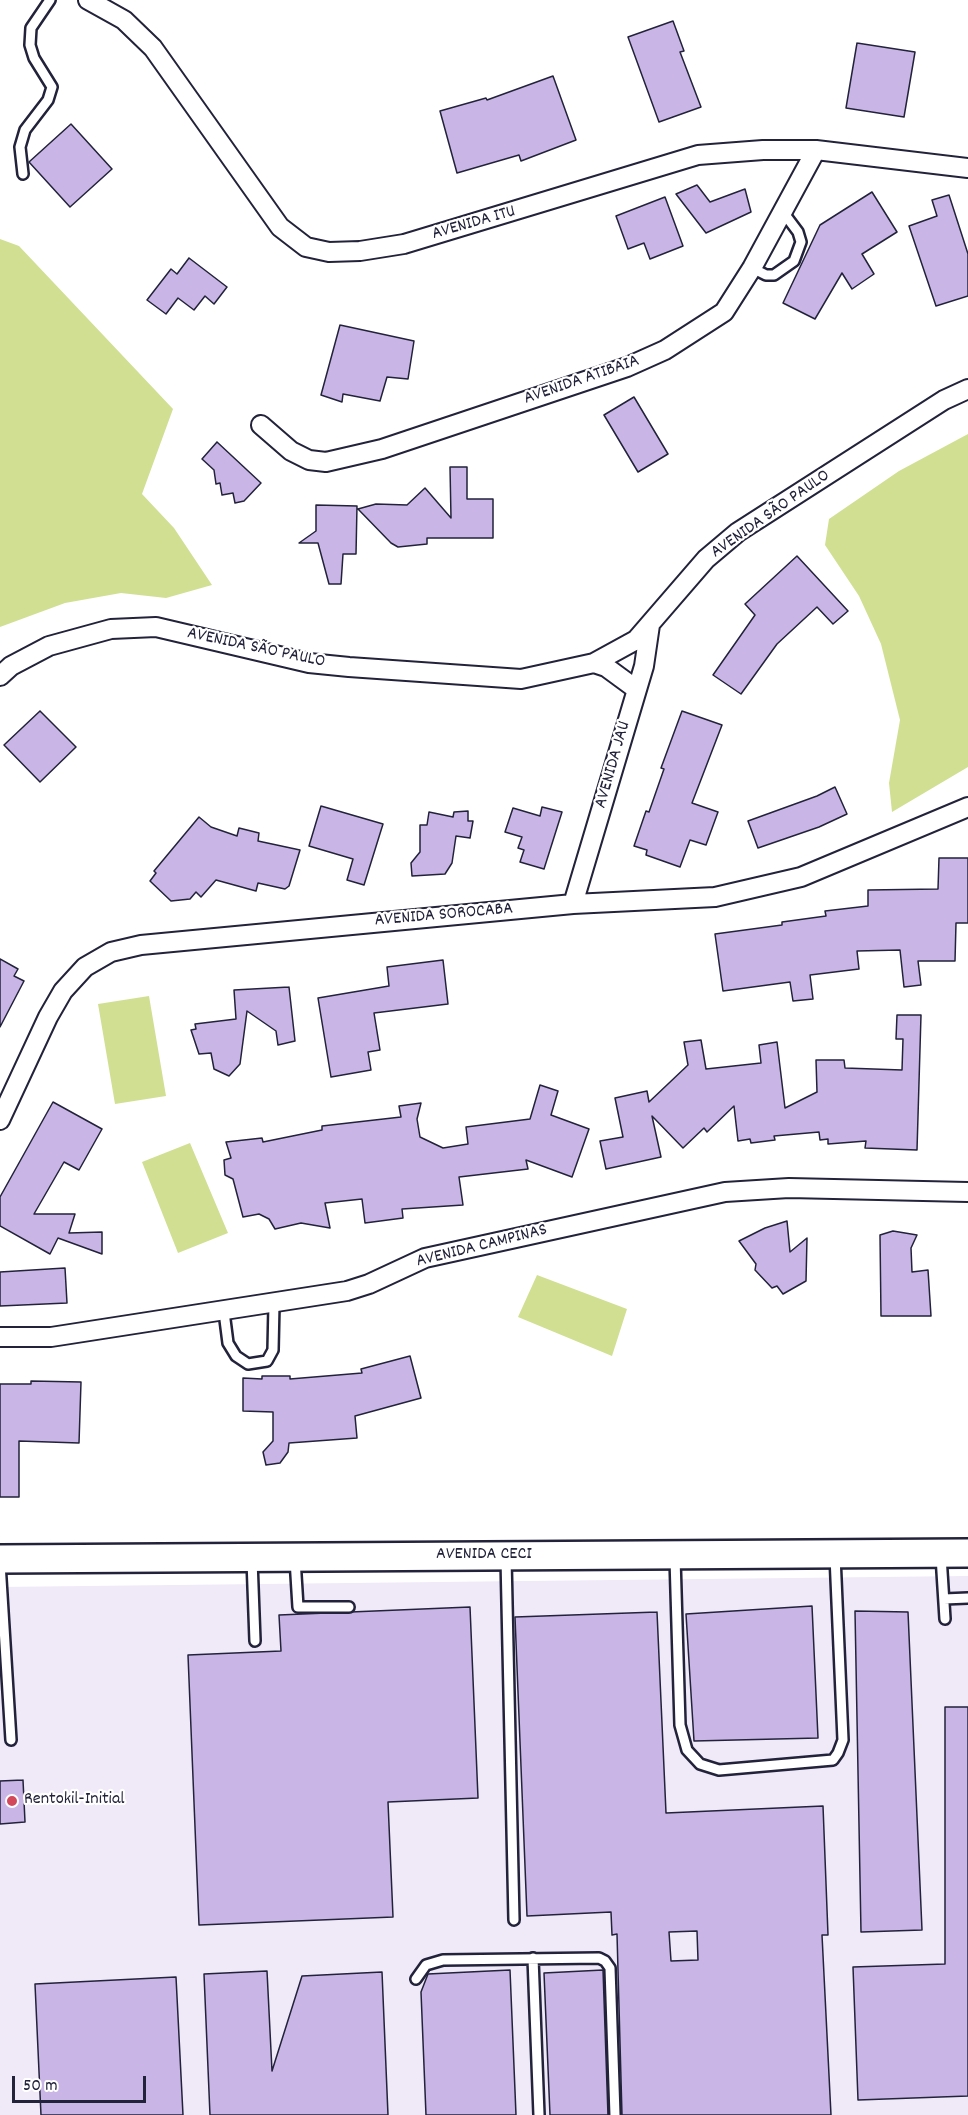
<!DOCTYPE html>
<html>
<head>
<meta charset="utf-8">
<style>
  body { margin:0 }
  #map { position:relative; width:968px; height:2115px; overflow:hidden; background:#fff; font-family:Dekko,sans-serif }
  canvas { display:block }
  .scale { position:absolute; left:12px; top:2076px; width:134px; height:27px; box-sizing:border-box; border:3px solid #22223b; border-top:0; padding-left:8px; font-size:18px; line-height:21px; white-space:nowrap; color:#22223b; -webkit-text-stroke:4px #fff; paint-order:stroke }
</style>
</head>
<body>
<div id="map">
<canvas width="968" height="2115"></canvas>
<div class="scale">50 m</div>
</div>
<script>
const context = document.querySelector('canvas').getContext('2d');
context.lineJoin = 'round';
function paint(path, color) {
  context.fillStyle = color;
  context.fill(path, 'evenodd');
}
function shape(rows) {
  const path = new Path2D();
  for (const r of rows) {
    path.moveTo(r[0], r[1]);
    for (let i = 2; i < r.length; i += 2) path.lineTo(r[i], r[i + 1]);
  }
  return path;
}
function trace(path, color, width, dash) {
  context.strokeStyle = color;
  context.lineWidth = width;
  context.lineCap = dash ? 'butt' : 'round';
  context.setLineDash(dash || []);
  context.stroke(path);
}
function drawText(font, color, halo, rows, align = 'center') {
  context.font = font + ' Dekko,sans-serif';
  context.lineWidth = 4.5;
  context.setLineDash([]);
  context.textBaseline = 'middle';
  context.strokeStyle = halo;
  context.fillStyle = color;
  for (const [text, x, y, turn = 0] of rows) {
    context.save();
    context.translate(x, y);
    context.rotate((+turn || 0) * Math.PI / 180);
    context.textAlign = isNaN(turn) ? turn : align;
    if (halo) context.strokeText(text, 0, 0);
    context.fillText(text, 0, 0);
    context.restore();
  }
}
paint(shape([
  [968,1576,968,2115,0,2115,0,1587]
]), '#efe9f8');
paint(shape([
  [0,239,19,246,173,409,142,494,174,528,212,585,166,598,121,593,65,603,0,627],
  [968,434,968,767,892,812,889,783,900,720,881,644,859,596,825,545,829,519,899,471],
  [149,996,166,1096,115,1104,98,1004],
  [190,1143,228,1233,178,1253,142,1162],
  [537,1275,627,1309,612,1356,518,1317]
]), '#d1df92');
const building = shape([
  [673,21,684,51,680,52,701,107,659,122,628,37,673,21],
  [857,43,915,52,904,117,846,108,857,43],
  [553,76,576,140,521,161,519,155,457,173,440,111,486,98,487,100,553,76],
  [71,124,112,169,70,207,29,162,71,124],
  [697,185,710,202,745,189,751,212,706,233,676,194,697,185],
  [872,192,897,232,862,254,874,274,852,289,842,273,815,319,783,303,820,225,872,192],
  [949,195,968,254,968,296,936,306,909,226,937,216,932,200,949,195],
  [665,197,683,246,650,259,644,243,628,249,616,216,665,197],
  [189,258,227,287,214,304,205,296,194,310,178,298,166,314,147,300,171,269,177,274,189,258],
  [340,325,414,341,408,379,387,377,380,401,343,394,342,402,321,395,340,325],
  [634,397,668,454,638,472,604,415,634,397],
  [217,442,261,483,244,501,235,503,233,493,222,495,220,483,216,484,214,470,202,459,217,442],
  [450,467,467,467,467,499,493,499,493,538,427,538,427,544,398,547,391,543,358,509,376,504,407,505,425,488,451,518,450,467],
  [316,505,357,506,356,554,343,554,341,584,329,584,318,543,299,543,316,531,316,505],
  [797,556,848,611,833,624,817,607,777,644,741,694,713,675,755,615,745,604,797,556],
  [40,711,76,747,40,782,4,745,40,711],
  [682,711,722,725,692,803,718,812,706,845,690,840,680,867,646,855,647,850,634,846,646,811,649,812,664,769,661,768,682,711],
  [835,787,847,814,819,827,758,848,748,821,817,796,835,787],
  [321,806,383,824,364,885,347,880,353,859,309,846,321,806],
  [542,807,562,812,544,869,520,862,524,850,518,848,522,837,505,832,513,808,540,816,542,807],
  [468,811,468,821,473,821,470,838,456,836,452,863,445,874,412,876,411,863,420,852,420,825,427,825,429,812,453,817,454,812,468,811],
  [199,817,211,827,237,836,239,828,259,833,258,841,300,850,289,886,285,889,258,883,256,891,216,880,201,897,196,892,190,899,171,901,150,881,156,873,154,871,199,817],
  [939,858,968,858,968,923,956,923,955,961,918,961,921,985,904,987,900,950,857,951,859,969,810,975,813,999,793,1001,790,982,723,991,715,934,782,925,782,922,826,916,825,911,868,906,868,890,938,889,939,858],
  [0,959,18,969,14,976,24,981,0,1027,0,959],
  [443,960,448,1004,374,1013,380,1050,368,1052,371,1070,331,1077,318,998,389,986,387,967,443,960],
  [289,987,295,1041,278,1045,276,1031,247,1011,240,1064,229,1076,214,1069,211,1053,199,1054,191,1030,196,1029,195,1024,236,1019,234,990,289,987],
  [897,1015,921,1015,917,1150,865,1148,866,1141,828,1144,828,1139,820,1140,819,1132,774,1136,775,1140,751,1143,750,1139,738,1141,734,1106,707,1132,704,1128,683,1148,652,1116,661,1157,606,1169,600,1141,623,1137,615,1098,647,1091,649,1102,688,1065,684,1042,701,1040,706,1069,761,1063,759,1045,777,1042,785,1108,817,1092,816,1060,844,1060,845,1068,902,1070,903,1039,896,1039,897,1015],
  [540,1085,558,1091,551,1115,589,1129,572,1177,526,1160,528,1169,459,1177,463,1205,402,1209,403,1218,365,1223,362,1199,325,1203,330,1228,301,1223,275,1229,269,1219,259,1214,243,1217,233,1179,225,1175,224,1160,231,1158,226,1142,262,1138,263,1142,322,1130,322,1126,401,1117,399,1106,421,1103,417,1119,420,1137,443,1148,468,1144,466,1127,530,1119,540,1085],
  [53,1102,102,1129,79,1170,64,1162,34,1214,75,1214,69,1233,102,1232,102,1254,58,1238,50,1254,0,1226,0,1197,53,1102],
  [787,1221,790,1252,807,1238,806,1281,783,1294,777,1286,772,1288,755,1270,756,1264,739,1241,765,1228,787,1221],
  [893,1231,917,1235,911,1248,912,1272,928,1270,931,1316,881,1316,880,1235,893,1231],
  [65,1268,67,1303,0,1306,0,1272,65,1268],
  [410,1356,421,1398,355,1416,357,1438,289,1443,288,1452,280,1463,266,1465,263,1452,273,1441,273,1412,243,1411,243,1378,262,1379,262,1376,290,1376,290,1379,362,1373,361,1369,410,1356],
  [31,1381,81,1382,79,1443,19,1441,19,1497,0,1497,0,1384,31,1384,31,1381],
  [812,1606,818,1738,694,1741,686,1614,812,1606],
  [470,1607,478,1798,388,1802,393,1917,199,1925,188,1655,281,1651,279,1615,470,1607],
  [855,1611,908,1612,922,1930,861,1932,855,1611],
  [657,1612,666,1813,823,1806,828,1935,822,1935,831,2115,622,2115,617,1934,612,1935,611,1912,527,1916,515,1617,657,1612],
  [697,1931,698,1960,671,1961,669,1932,697,1931],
  [945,1707,968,1707,968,2096,858,2100,853,1967,945,1964,945,1707],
  [23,1780,25,1822,0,1824,0,1781,23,1780],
  [510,1970,516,2115,426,2115,421,1992,428,1974,510,1970],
  [603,1970,608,2115,550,2115,544,1973,603,1970],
  [267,1971,272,2071,302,1976,382,1972,388,2115,210,2115,204,1974,267,1971],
  [176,1977,183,2115,41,2115,35,1984,176,1977]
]);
paint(building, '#cab6e6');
trace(building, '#22223b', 1.5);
const lane = shape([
  [23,174,20,147,25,130,48,100,52,87,34,58,30,45,31,28,50,0],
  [752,268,766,275,774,275,794,261,801,242,798,232,783,212],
  [224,1312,228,1343,236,1356,248,1364,267,1361,273,1350,274,1304],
  [941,1556,945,1619],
  [506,1558,514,1920],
  [675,1558,680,1725,687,1750,700,1764,719,1770,833,1760,838,1753,843,1740,835,1556],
  [295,1559,298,1607,349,1607],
  [252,1560,255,1641],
  [0,1563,11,1740],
  [944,1599,968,1598],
  [533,1958,539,2115],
  [416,1979,426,1965,443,1960,599,1958,605,1961,610,1968,615,2115]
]);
const street = shape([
  [88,0,124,20,153,48,280,227,306,247,329,252,360,251,404,244,698,155,763,150,816,150,968,168],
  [261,425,291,451,309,460,326,462,382,449,627,367,665,350,724,312,752,268,816,150],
  [594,663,606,667,636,689],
  [0,676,11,666,49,646,111,629,156,627,309,663,349,667,521,679,594,663,636,640,706,559,738,532,944,400,968,389],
  [573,904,644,666,650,625],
  [0,1120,48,1017,63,991,85,967,111,952,141,945,573,904,715,897,801,877,968,807],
  [0,1337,51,1337,347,1291,369,1284,425,1258,725,1192,789,1188,968,1192]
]);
const secondary = shape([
  [0,1559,968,1553]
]);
trace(lane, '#22223b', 14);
trace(street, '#22223b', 22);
trace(secondary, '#22223b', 32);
trace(lane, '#fff', 9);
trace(street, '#fff', 18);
trace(secondary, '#fff', 27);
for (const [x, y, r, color] of [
  [12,1801,6,"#d1495b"]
]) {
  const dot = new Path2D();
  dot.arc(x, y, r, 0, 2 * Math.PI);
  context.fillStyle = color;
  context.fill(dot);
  trace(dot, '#fff', 2);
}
drawText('18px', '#22223b', '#fff', [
  ["AVENIDA ITU",474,224,-16],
  ["AVENIDA ATIBAIA",582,381,-19],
  ["AVENIDA SÃO PAULO",771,515,-35],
  ["AVENIDA SÃO PAULO",256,649,12],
  ["AVENIDA JAU",614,765,-74],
  ["AVENIDA SOROCABA",444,916,-5],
  ["AVENIDA CAMPINAS",482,1247,-14],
  ["AVENIDA CECI",484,1556]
]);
drawText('18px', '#22223b', '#fff', [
  ["Rentokil-Initial",24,1801]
], 'left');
</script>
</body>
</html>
